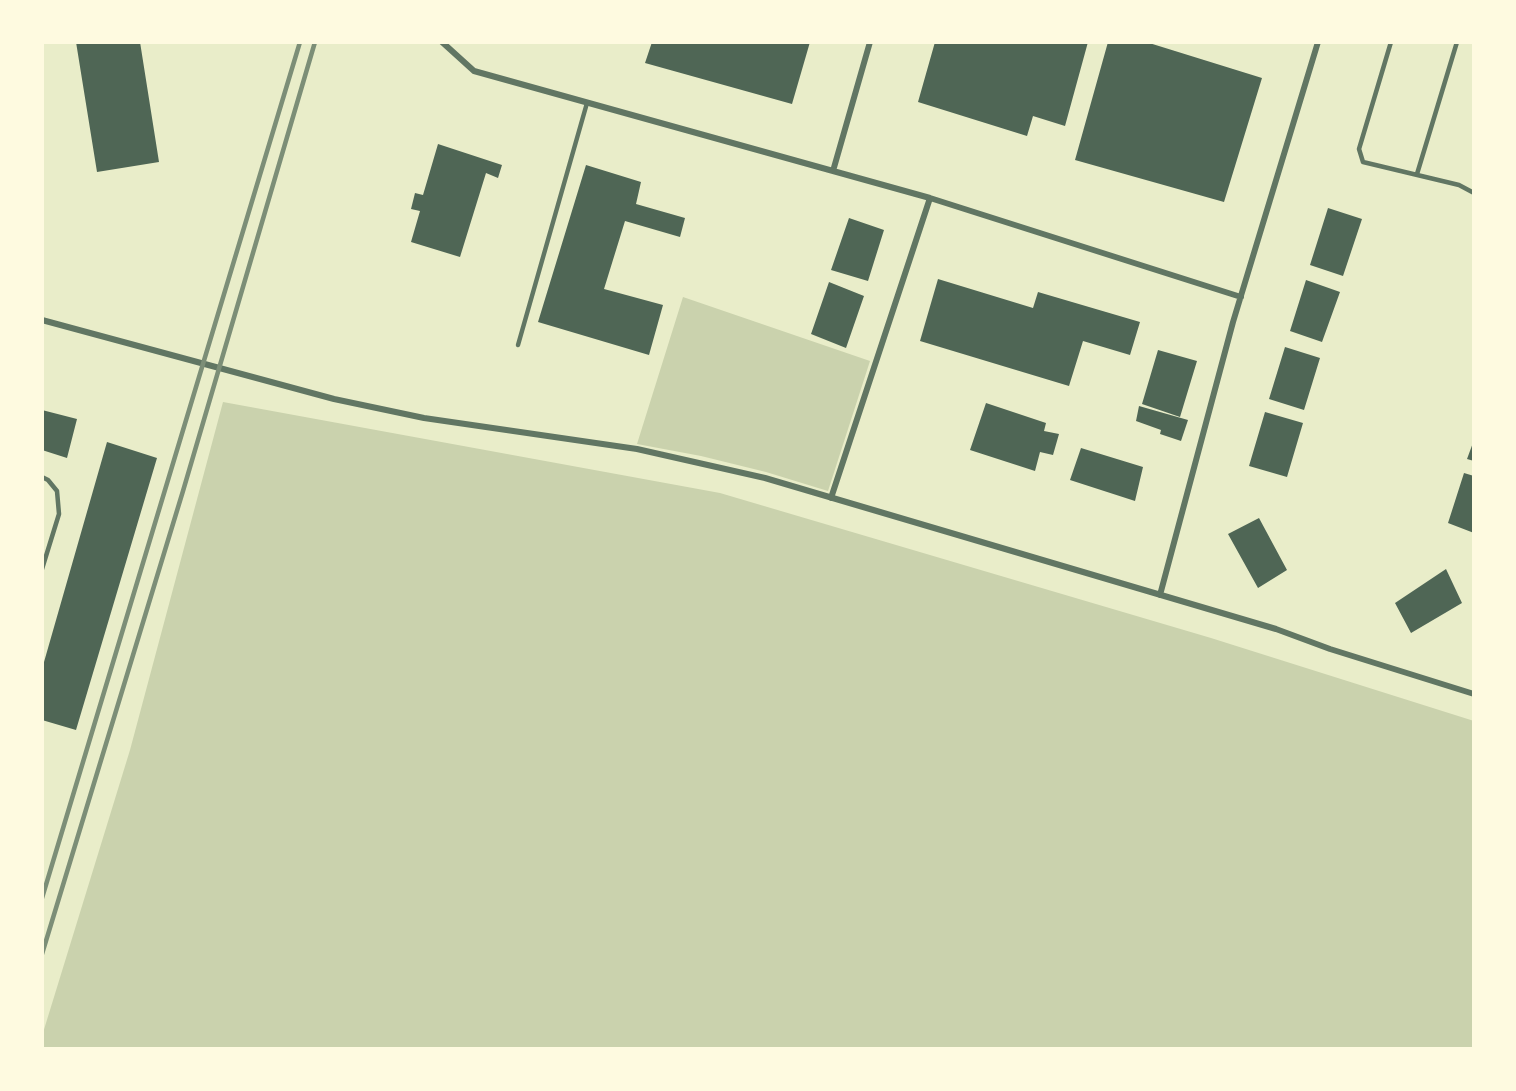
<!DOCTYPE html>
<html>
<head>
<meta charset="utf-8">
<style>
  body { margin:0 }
  #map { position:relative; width:1516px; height:1091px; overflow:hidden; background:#e9edc9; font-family:"IBM Plex Sans",sans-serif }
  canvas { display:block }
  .frame { position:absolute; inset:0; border:44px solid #fefae0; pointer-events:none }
</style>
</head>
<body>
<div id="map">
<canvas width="1516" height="1091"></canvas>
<div class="frame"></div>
</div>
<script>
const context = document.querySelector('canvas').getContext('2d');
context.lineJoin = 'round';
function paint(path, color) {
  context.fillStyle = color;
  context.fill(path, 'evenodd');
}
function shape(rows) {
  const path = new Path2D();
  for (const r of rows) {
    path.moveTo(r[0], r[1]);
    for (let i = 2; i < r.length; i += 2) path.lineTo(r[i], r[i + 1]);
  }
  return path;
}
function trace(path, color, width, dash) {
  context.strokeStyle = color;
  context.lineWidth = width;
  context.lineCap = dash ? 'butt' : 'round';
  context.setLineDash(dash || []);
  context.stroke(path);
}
paint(shape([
  [683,297,870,361,828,491,766,472,701,456,637,444],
  [223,402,720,493,1211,638,1474,721,1474,1049,42,1049,42,1036,130,750]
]), '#cad2ad');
paint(shape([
  [76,42,140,42,159,162,97,172],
  [652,42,810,42,792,104,645,63],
  [935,42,1088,42,1065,126,1033,116,1027,136,918,102],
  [1108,42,1146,42,1262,78,1224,202,1075,160],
  [438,144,502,165,498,178,486,173,460,257,411,242,420,211,411,209,415,193,423,195],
  [586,165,641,182,636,204,685,218,680,237,625,221,604,289,663,305,649,355,538,322],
  [1328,208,1362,219,1343,276,1310,265],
  [849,218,884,230,868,281,831,270],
  [938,279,1033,308,1038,292,1140,322,1130,355,1083,341,1069,386,920,341],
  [1306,280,1340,292,1322,342,1290,331],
  [829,282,864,296,846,348,811,334],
  [1285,347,1320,358,1304,410,1269,399],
  [1158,350,1197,361,1180,417,1142,404],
  [986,403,1046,423,1044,431,1059,434,1053,455,1040,452,1035,471,970,450],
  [1139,406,1188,420,1181,441,1160,434,1161,430,1136,421],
  [42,410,77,419,67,458,42,450],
  [1265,412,1303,423,1287,477,1249,466],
  [1474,440,1474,461,1467,459],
  [107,442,157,458,76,730,42,720,42,669],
  [1081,448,1143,467,1135,501,1070,480],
  [1464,473,1474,476,1474,533,1448,523],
  [1259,518,1287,570,1258,588,1228,534],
  [1446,569,1462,603,1411,633,1395,603]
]), '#4f6655');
trace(shape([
  [1391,42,1359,149,1363,162,1459,185,1474,193],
  [1417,174,1457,42],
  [518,345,587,103],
  [42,477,48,480,57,491,59,514,42,569]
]), '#617663', 4.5);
trace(shape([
  [442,42,474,71,930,198,1241,297],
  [833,171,870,42],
  [42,320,334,399,424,418,637,449,765,478,1276,629,1330,649,1474,694],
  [831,498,930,198],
  [1160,595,1233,322,1318,42]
]), '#617663', 6);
trace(shape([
  [42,898,300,42],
  [42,954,183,491,315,42]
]), '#7c8e77', 4.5);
</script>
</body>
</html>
